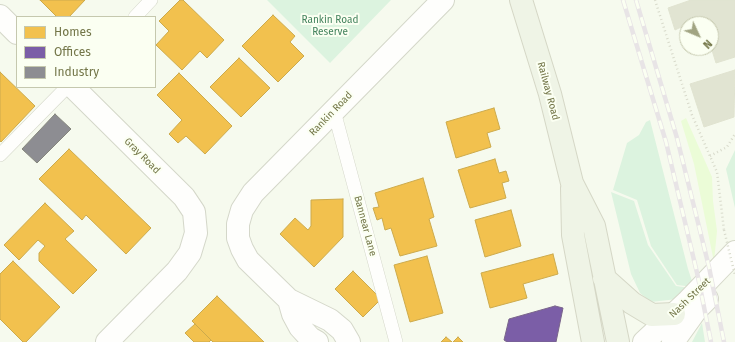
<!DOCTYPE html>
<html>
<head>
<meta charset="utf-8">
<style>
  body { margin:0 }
  #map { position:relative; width:735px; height:342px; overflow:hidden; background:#f6faee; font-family:"Fira Sans",sans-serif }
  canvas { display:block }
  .legend { position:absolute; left:16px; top:16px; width:140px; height:72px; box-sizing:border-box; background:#fbfff2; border:1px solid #c5c8ae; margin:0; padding:5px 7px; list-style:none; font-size:12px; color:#737648 }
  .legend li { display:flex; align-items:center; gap:8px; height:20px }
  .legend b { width:20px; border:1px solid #c5c8ae }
  .north { position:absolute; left:679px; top:16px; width:40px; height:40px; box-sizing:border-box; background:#fbfff2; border:1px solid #c5c8ae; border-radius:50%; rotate:134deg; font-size:11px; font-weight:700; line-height:16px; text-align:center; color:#737648 }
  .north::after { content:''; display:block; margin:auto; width:14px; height:18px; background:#a1a482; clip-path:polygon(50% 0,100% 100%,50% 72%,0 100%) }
</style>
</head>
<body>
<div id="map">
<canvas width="735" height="342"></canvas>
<ul class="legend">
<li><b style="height:11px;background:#f2c14e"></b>Homes</li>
<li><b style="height:11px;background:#7b5ea7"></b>Offices</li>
<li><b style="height:11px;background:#8d8d92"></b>Industry</li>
</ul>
<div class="north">N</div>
</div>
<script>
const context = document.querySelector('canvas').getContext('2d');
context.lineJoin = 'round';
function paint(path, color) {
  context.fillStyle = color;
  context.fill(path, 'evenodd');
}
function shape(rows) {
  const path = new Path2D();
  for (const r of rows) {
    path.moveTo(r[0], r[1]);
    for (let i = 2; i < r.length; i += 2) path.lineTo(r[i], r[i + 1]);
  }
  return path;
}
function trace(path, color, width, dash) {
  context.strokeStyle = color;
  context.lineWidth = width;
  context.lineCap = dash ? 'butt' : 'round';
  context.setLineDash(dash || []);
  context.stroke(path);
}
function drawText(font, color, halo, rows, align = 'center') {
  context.font = font + ' "Fira Sans",sans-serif';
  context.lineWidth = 4;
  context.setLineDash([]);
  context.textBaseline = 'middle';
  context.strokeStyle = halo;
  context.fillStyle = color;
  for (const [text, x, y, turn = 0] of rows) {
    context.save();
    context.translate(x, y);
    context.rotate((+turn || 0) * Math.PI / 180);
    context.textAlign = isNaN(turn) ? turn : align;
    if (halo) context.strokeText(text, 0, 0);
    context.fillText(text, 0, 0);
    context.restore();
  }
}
paint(shape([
  [267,0,391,0,330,63],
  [650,120,688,269,694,287,677,285,651,246,637,200,613,190,627,143,639,135,646,122],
  [735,150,735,208,726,169],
  [611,192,634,201,648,245,676,286,690,288,677,299,651,302,640,293,631,274],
  [702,323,705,342,692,342]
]), '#dcf3df');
paint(shape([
  [686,118,712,177,713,201,717,231,714,262,694,164,681,121]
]), '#ebfcd7');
const homes = shape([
  [40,0,85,0,69,17,57,17,40,0],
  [180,0,183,0,224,40,207,58,200,51,182,70,156,45,169,31,159,21,180,0],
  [273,15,295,36,290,42,304,56,278,82,242,46,273,15],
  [239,58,270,88,241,117,210,87,239,58],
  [0,72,35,106,1,142,0,141,0,72],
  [179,73,232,126,205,154,186,136,178,143,169,134,182,120,157,95,179,73],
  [494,108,500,129,487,133,491,147,456,158,446,122,494,108],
  [69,149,151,228,126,254,86,215,82,220,39,179,69,149],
  [495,159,499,173,506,171,509,181,502,183,506,198,470,208,458,170,495,159],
  [423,178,434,217,429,219,437,246,400,256,391,228,385,230,382,218,377,220,373,208,379,207,375,193,423,178],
  [343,199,343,237,314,267,280,234,295,218,308,230,311,226,311,200,343,199],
  [45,203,74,231,65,239,97,270,73,294,39,261,39,253,45,246,38,240,19,260,4,245,45,203],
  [511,210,521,246,485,257,475,220,511,210],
  [553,254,558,274,523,284,527,298,490,308,481,273,553,254],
  [427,256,443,313,410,322,394,265,427,256],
  [13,261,60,307,26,342,23,342,0,319,0,274,13,261],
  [353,271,381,299,363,317,335,289,353,271],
  [217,296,264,342,213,342,192,321,217,296],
  [195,324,211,340,209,342,194,342,185,333,195,324],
  [446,337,452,342,441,342,446,337],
  [458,337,463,342,453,342,458,337]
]);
paint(homes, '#f2c14e');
trace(homes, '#ccaa4c', 1);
const offices = shape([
  [555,306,563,308,556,342,507,342,504,340,509,319,555,306]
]);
paint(offices, '#7b5ea7');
trace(offices, '#79658a', 1);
const industry = shape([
  [55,114,71,129,37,163,22,149,55,114]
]);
paint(industry, '#8d8d92');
trace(industry, '#85867c', 1);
const building = shape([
  [691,0,735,0,735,57,716,63,711,47,711,24,703,24,702,20,687,24,675,30,668,8,691,0],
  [735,70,734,117,704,127,690,84,735,70]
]);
paint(building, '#e1e4d2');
trace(building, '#e0e3d0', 1);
const service = shape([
  [135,17,151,0],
  [334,111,396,342],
  [0,155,67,87]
]);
const minor = shape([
  [0,16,17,33],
  [73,87,184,197,194,212,196,233,190,253,177,271,107,342],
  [289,300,293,314,300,327,310,338,317,342],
  [349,342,342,330,330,320,289,300,248,260,242,249,238,238,238,224,242,210,253,193,443,0]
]);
const secondary = shape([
  [644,342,687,302,735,252],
  [673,342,696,310,707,299]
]);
const primary = shape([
  [521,0,550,94,572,183,594,226,618,342],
  [572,188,573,235,593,342],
  [604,278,632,303,652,315,674,314]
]);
trace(service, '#d4d7c9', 14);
trace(minor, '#d4d7c9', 24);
trace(secondary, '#d5d8c9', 24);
trace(primary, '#d5d7c6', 24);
trace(shape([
  [655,0,692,115,717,172,724,230],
  [710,156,727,147,735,134]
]), '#d8dacb', 2.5, [1, 3]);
trace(service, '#fefefc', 13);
trace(minor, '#fefefc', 22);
trace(secondary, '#fefefc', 22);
trace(primary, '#eff4e6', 22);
const rail = shape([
  [623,0,666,142,698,277,711,342],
  [636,0,677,138,709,267,724,342]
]);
trace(rail, '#e8e4e6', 4.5);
trace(rail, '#fbfff2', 3, [9]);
trace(shape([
  [724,230,735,275]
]), '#d8dacb', 2.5, [1, 3]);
drawText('10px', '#42825c', '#fbfff2', [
  ["Rankin Road",330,20],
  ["Reserve",330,32]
]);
drawText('10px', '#737648', '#fbfff2', [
  ["Railway Road",548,91,75],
  ["Rankin Road",331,114,-46],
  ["Gray Road",142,156,45],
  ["Bannear Lane",365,226,75],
  ["Nash Street",690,298,-44]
]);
</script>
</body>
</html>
